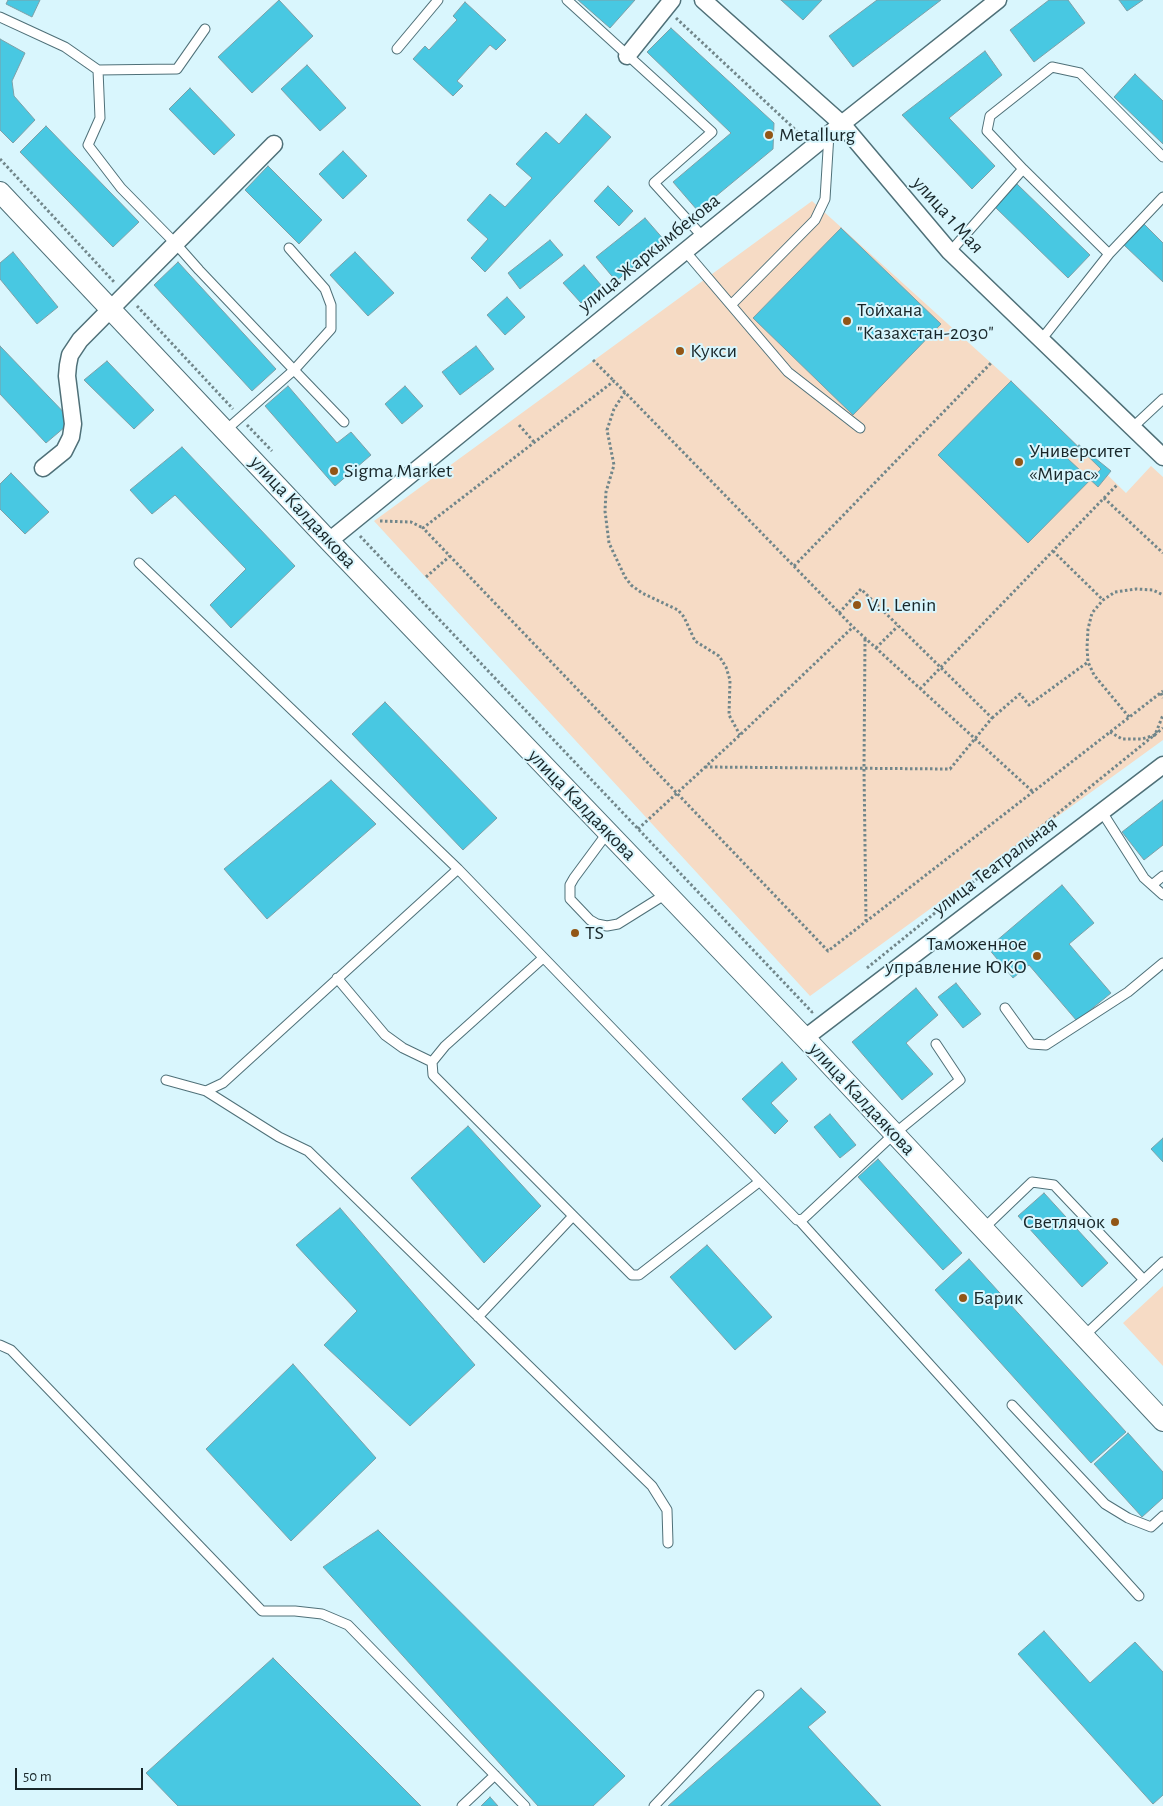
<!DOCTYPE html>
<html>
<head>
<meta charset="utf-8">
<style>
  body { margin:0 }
  #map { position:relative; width:1163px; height:1806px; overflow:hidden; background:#d9f6fd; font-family:"Alegreya Sans",sans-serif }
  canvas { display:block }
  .scale { position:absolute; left:15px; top:1768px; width:128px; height:22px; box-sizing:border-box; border:2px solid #182629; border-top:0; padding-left:6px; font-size:15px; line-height:18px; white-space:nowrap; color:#182629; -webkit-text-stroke:4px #d9f6fd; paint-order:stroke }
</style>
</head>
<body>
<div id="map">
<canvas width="1163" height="1806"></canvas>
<div class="scale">50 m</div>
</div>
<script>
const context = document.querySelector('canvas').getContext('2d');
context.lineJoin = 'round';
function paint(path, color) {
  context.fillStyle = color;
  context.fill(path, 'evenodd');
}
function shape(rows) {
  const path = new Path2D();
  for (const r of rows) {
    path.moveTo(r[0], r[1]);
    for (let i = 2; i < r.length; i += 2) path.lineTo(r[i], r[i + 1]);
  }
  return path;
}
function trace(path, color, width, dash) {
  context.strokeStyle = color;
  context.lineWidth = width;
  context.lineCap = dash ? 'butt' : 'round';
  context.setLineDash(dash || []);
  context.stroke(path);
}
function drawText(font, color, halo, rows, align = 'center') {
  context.font = font + ' "Alegreya Sans",sans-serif';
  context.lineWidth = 4;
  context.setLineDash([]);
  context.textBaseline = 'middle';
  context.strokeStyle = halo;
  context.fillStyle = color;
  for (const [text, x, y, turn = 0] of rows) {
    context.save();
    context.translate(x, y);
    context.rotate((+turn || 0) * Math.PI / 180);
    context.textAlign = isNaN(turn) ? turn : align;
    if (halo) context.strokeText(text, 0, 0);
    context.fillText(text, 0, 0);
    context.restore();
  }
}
paint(shape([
  [812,201,1011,381,1126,493,1151,466,1163,477,1163,740,810,996,374,521],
  [1163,1286,1163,1366,1123,1323]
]), '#f6dbc5');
const building = shape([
  [8,0,40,0,32,17,6,4,8,0],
  [279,0,313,36,252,93,218,57,279,0],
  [578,0,635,0,610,28,578,0],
  [781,0,822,0,803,20,781,0],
  [877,0,941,0,853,67,829,36,877,0],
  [1049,0,1068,0,1085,23,1034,62,1010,30,1049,0],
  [1119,0,1143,0,1127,11,1119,0],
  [465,2,506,40,496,50,490,45,457,81,463,86,453,96,413,59,425,46,429,50,457,20,453,16,465,2],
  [671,28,774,123,773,149,698,211,673,182,731,133,647,52,671,28],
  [0,39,25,53,12,81,14,96,35,120,13,143,0,130,0,39],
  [985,51,1002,75,949,118,995,166,972,189,902,115,985,51],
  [307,65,346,108,320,131,281,89,307,65],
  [1135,74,1163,101,1163,144,1114,97,1135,74],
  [190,88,235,135,214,155,169,109,190,88],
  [586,114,611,137,485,272,471,258,488,239,467,220,490,194,505,207,532,178,516,164,546,132,559,144,586,114],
  [46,126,139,222,113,247,20,152,46,126],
  [343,151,367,176,343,199,319,174,343,151],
  [268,166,322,220,299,244,245,190,268,166],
  [1017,184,1090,255,1068,278,995,207,1017,184],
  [608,186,633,211,619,226,594,201,608,186],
  [645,218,665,241,616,281,596,257,645,218],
  [1144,224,1163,243,1163,282,1124,245,1144,224],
  [841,228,941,324,853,415,753,318,841,228],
  [550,240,563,255,520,289,508,273,550,240],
  [13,252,58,307,37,324,0,279,0,263,13,252],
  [355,252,394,293,368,316,330,275,355,252],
  [178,262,276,369,252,391,154,285,178,262],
  [584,265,601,285,581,303,563,283,584,265],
  [507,297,525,317,505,335,487,315,507,297],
  [0,346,72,421,46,443,0,394,0,346],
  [476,346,494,369,460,395,442,372,476,346],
  [107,361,154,410,134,429,84,380,107,361],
  [1011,381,1101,469,1028,543,938,455,1011,381],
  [288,386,337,443,351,432,371,455,335,486,265,406,288,386],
  [405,386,423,406,402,424,385,404,405,386],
  [1079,445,1111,471,1098,487,1067,458,1079,445],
  [182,447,295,566,231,628,210,605,246,569,175,495,152,514,130,490,182,447],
  [11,473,49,512,25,534,0,509,0,484,11,473],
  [385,702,497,818,463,850,352,734,385,702],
  [331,780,376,824,267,919,224,869,331,780],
  [1163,800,1163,845,1144,860,1122,832,1163,800],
  [1062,885,1094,923,1069,944,1111,993,1077,1021,1029,965,1013,978,988,948,1062,885],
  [956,983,981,1014,963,1028,938,997,956,983],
  [916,988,938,1015,906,1043,933,1074,902,1100,852,1042,916,988],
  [782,1062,797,1079,771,1103,788,1121,775,1134,742,1099,782,1062],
  [830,1114,856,1145,840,1158,814,1127,830,1114],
  [468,1126,541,1206,484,1263,411,1178,468,1126],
  [1163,1138,1163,1162,1151,1149,1163,1138],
  [878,1159,962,1253,943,1270,858,1177,878,1159],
  [1044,1193,1108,1263,1082,1287,1018,1216,1044,1193],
  [340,1208,475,1365,410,1426,324,1345,357,1311,296,1245,340,1208],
  [707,1245,772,1317,735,1350,670,1277,707,1245],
  [969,1259,1126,1432,1091,1463,935,1290,969,1259],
  [293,1364,376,1458,291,1541,206,1449,293,1364],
  [1128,1433,1163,1472,1163,1498,1142,1517,1094,1464,1128,1433],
  [378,1530,625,1776,593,1806,538,1806,323,1567,378,1530],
  [1044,1631,1090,1683,1135,1642,1163,1672,1163,1795,1153,1804,1018,1654,1044,1631],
  [273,1658,421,1806,178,1806,146,1773,273,1658],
  [801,1688,826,1712,808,1727,881,1806,668,1806,801,1688],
  [490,1797,498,1806,481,1806,490,1797]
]);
paint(building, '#48c8e2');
trace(building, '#7da0a8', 1);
const service = shape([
  [567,0,712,132,654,183,703,237],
  [0,17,65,47,98,70,100,118,88,145,121,188,176,244,199,270,294,370,331,329,331,305,325,289,289,248],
  [397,49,438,0],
  [98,70,177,69,205,29],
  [1023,169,1109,254,1041,340],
  [685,251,788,372,860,428],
  [950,252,1023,169,987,131,990,116,1052,67,1080,73,1163,157],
  [1109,254,1163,197],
  [731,305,815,220,825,199,829,134],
  [1133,427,1163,399],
  [226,430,294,370,344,422],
  [139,563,458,869,797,1220,803,1219,894,1134,960,1080,936,1044],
  [1102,812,1144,878,1163,895],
  [608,832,574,878,570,885,570,899,590,920,597,924,607,926,618,924,666,894],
  [1152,885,1163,876],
  [543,958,445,1046,432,1062,433,1075,632,1275,639,1275,759,1182],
  [337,978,385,1035,403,1048,432,1062],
  [1005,1008,1031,1044,1046,1045,1128,992,1163,963],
  [166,1080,206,1091,223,1083,458,869],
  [206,1091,279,1137,308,1151,652,1486,667,1510,668,1543],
  [799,1220,1139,1596],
  [983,1229,1032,1182,1054,1185,1144,1280],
  [478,1317,573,1216],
  [1084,1336,1163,1262],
  [0,1345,11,1350,262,1611,295,1611,322,1614,348,1625,525,1806],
  [1012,1405,1105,1504,1128,1518,1151,1527,1163,1516],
  [462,1806,495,1775],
  [654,1806,759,1695]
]);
const minor = shape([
  [703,0,842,124,950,252,1163,457],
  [627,56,672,0],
  [43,468,64,451,71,437,73,424,67,376,68,365,70,355,80,340,274,144],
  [329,541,829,134,998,0],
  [805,1038,1163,765]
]);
const tertiary = shape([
  [0,192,329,541,805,1038,1163,1421]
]);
trace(service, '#4f7078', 11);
trace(minor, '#4f7078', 19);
trace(tertiary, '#4f7078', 22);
trace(shape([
  [676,18,801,135,799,136],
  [0,159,115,283],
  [137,306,233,409],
  [593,360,614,381],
  [625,392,614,409,607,430,614,465,606,492,605,511,609,543,625,577,631,585,642,593,678,610,684,617,695,641,719,656,726,667,730,680,729,715,740,735],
  [247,425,272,451],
  [519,425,534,442],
  [1104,498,1118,484],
  [380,521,411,522,423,528],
  [360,536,812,1012,814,1011],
  [1053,551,1103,600],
  [794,566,991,363],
  [426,577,450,556],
  [865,639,864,769,866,921],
  [876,648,898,626],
  [920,689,1104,498,1163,553],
  [1161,693,1163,698],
  [1129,717,1094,675,1088,662,1087,648,1088,629,1092,613,1103,600,1115,592,1136,589,1153,590,1163,595],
  [992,718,1020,694,1029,705,1088,662],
  [1110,732,1122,739,1142,739,1155,735,1163,715],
  [705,767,950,769,992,718,861,589,839,613],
  [1032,791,853,627,614,381,423,528,828,951,1163,691],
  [638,829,740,735,853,627],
  [867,968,1163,728]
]), '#71868a', 3, [2.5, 2.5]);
trace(service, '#fff', 9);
trace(minor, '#fff', 16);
trace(tertiary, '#fff', 20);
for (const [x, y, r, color] of [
  [769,135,5,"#925616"],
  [847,321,5,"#925616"],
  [680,351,5,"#925616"],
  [1019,462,5,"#925616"],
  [334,471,5,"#925616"],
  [857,605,5,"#925616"],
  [575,933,5,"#925616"],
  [1037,956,5,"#925616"],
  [1115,1222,5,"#925616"],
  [963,1298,5,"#925616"]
]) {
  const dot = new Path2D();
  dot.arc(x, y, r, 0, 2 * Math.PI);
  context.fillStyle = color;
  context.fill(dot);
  trace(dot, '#d9f6fd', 2);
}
drawText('20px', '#182629', '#d9f6fd', [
  ["Metallurg",779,135],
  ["Тойхана",857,310],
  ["\"Казахстан-2030\"",857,333],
  ["Кукси",690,351],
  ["Университет",1029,451],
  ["«Мирас»",1029,474],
  ["Sigma Market",344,471],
  ["V.I. Lenin",867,605],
  ["TS",585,933],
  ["Таможенное",1027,944,"right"],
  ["управление ЮКО",1027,967,"right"],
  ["Светлячок",1105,1222,"right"],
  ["Барик",973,1298]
], 'left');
drawText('20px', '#182629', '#d9f6fd', [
  ["улица 1 Мая",948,215,48],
  ["улица Жаркымбекова",649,253,-39],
  ["улица Калдаякова",303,512,47],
  ["улица Калдаякова",582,805,46],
  ["улица Театральная",995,866,-37],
  ["улица Калдаякова",862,1099,47]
]);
</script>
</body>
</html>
